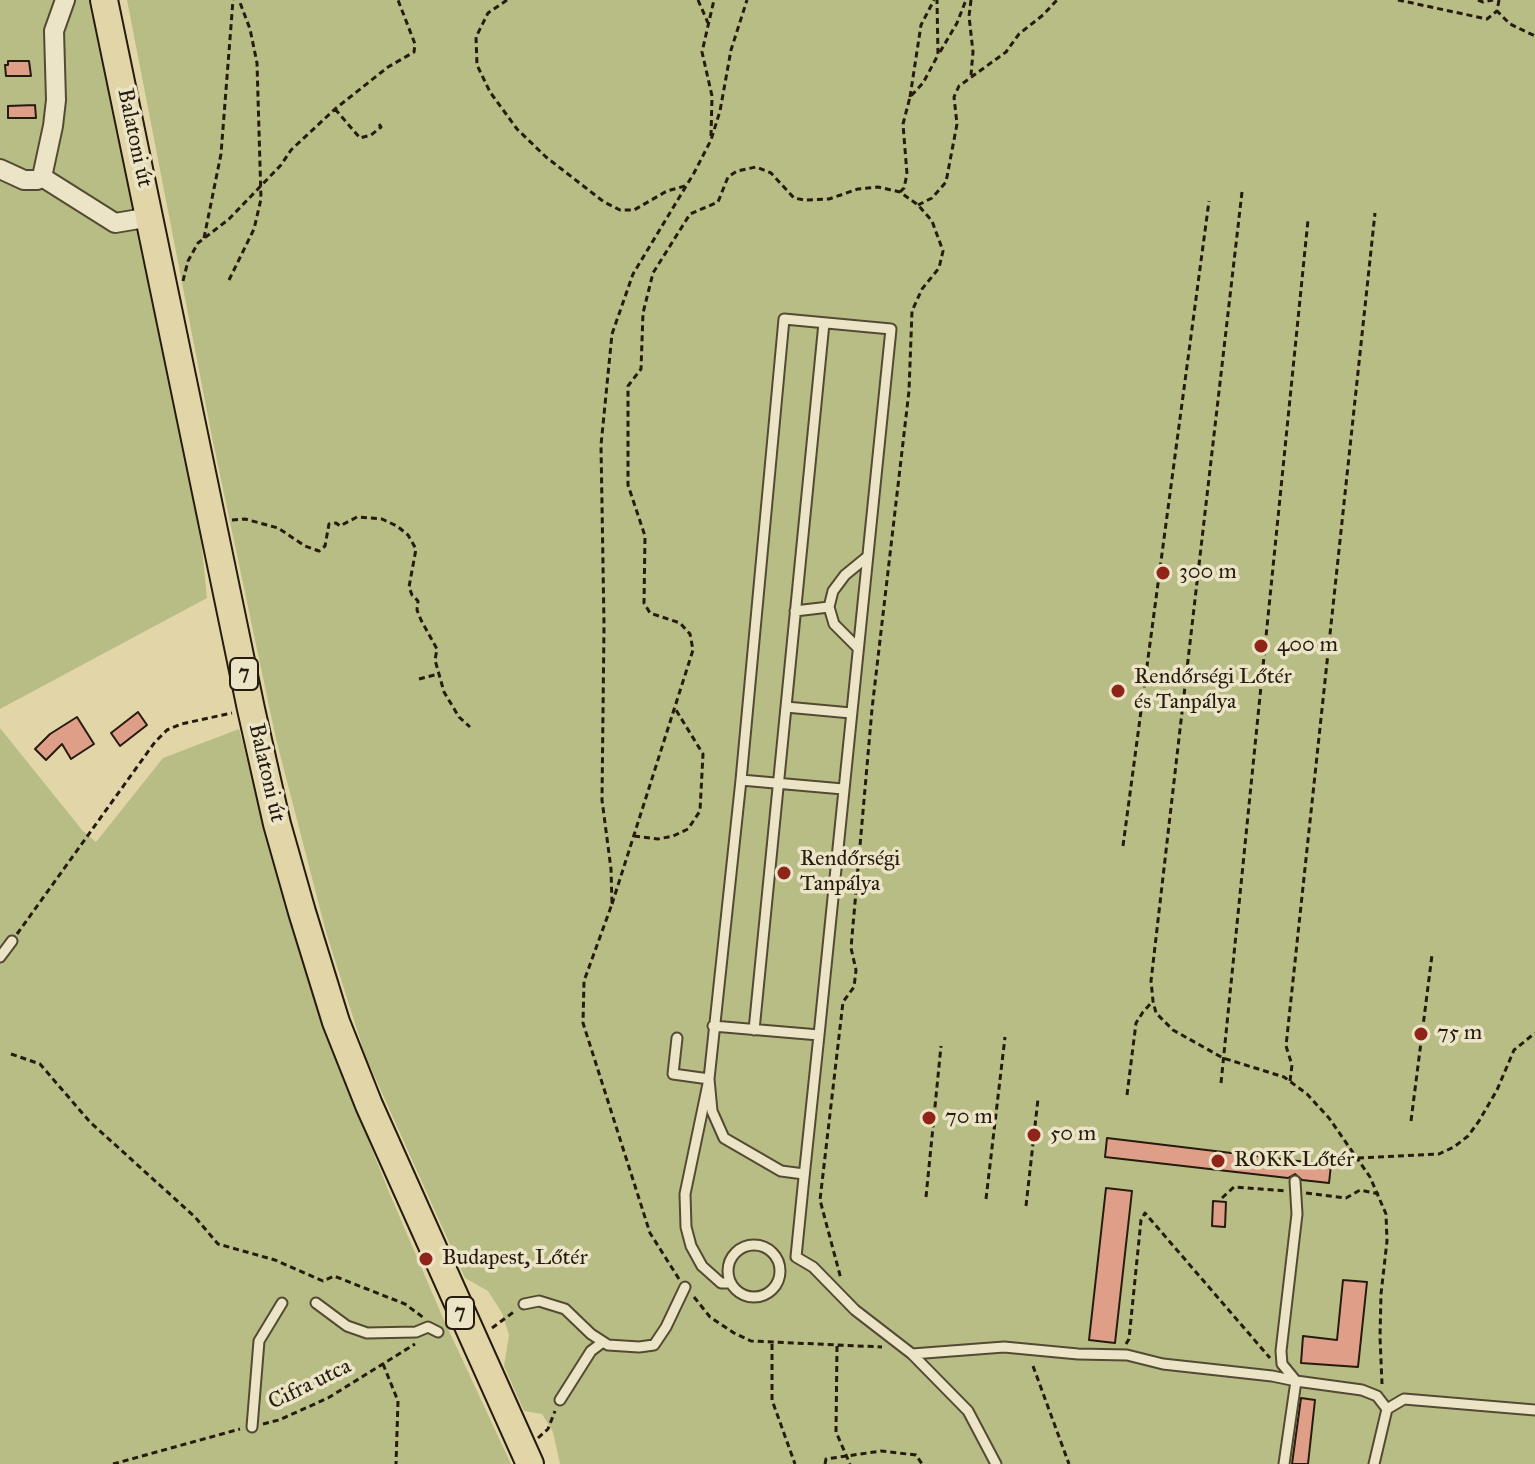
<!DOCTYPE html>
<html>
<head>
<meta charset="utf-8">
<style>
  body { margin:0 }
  canvas { display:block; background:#e2d6a8 }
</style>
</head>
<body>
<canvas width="1535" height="1464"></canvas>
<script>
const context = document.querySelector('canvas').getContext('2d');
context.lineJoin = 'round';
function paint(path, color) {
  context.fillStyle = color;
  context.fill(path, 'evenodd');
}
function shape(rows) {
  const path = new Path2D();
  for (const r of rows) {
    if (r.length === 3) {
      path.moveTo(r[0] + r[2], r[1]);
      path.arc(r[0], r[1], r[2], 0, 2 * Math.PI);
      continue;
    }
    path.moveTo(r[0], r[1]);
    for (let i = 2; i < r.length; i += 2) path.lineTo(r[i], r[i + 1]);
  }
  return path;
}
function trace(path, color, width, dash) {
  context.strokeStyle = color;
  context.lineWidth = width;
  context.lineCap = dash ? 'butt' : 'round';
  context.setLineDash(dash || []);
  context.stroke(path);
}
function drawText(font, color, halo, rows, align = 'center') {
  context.font = font + ' "IM FELL Great Primer",serif';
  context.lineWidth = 7;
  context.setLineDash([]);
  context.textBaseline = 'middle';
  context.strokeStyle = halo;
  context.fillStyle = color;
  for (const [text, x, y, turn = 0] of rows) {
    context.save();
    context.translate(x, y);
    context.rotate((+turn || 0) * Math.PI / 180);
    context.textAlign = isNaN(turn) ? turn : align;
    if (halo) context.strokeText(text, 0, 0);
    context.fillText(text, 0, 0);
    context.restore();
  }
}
paint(shape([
  [0,0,93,0,143,232,200,529,207,598,0,709],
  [127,0,1535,0,1535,1464,560,1464,553,1432,542,1414,524,1411,504,1366,509,1335,502,1313,488,1291,465,1278,365,1055,326,932,276,739,212,437],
  [0,728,82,830,96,842,163,758,239,729,292,929,335,1057,389,1192,443,1318,511,1464,0,1464]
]), '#b7bd85');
const building = shape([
  [8,61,29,61,31,76,6,76,5,65,8,65,8,61],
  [35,105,36,118,8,118,8,106,35,105],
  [138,712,147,725,120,746,111,733,138,712],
  [77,717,94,744,71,759,62,744,46,760,35,749,50,734,77,717],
  [1107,1138,1331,1165,1329,1183,1302,1180,1295,1174,1288,1178,1105,1157,1107,1138],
  [1106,1188,1132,1191,1115,1343,1089,1340,1106,1188],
  [1213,1201,1226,1202,1225,1227,1212,1226,1213,1201],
  [1343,1280,1367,1282,1358,1367,1301,1363,1303,1336,1337,1340,1343,1280],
  [1301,1398,1315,1400,1308,1464,1292,1464,1301,1398]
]);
paint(building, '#df9e87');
trace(building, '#251b0e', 2);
const service = shape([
  [795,611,829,607],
  [858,648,834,624,829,607,833,591,845,575,867,557],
  [786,707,851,713],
  [741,780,843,789],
  [0,957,12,941],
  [713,1026,819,1035],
  [754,1030,824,323],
  [677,1038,673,1074,709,1079,685,1194,686,1227,691,1246,702,1266,721,1283,731,1283],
  [804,1174,781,1171,724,1138,712,1111,709,1079,741,780,784,319,891,329,819,1035,803,1187,796,1257,813,1267,855,1310,912,1354,968,1411,996,1464],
  [754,1271,26],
  [316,1303,347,1326,367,1333,416,1332,428,1327,438,1332],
  [524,1304,539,1301,565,1309,591,1334,608,1345,639,1347,654,1345,666,1327,685,1287],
  [912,1354,1004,1347,1078,1354,1127,1355,1163,1364,1272,1376,1296,1381,1362,1390,1377,1396,1387,1409],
  [560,1400,591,1351,603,1342],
  [252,1427,259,1341,282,1303],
  [1284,1464,1296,1381,1282,1364,1281,1351,1297,1214,1295,1181],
  [1374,1464,1387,1409,1404,1399,1535,1410]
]);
const minor = shape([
  [0,169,24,180,37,180,42,177,53,126,56,100,54,31,65,0],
  [42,177,115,223,151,217]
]);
const primary = shape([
  [104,0,251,709,277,824,302,912,336,1022,369,1105,530,1464]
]);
trace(service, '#544a34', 13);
trace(minor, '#544a34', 22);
trace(primary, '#251b0e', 30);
trace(shape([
  [507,0,488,13,476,37,477,65,490,92,517,129,546,157,604,202,620,210,634,210,667,191,685,186],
  [698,0,708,23],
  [971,0,969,16,973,52,971,75],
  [1398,0,1487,19,1497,11],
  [1478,0,1483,2,1493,0],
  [1499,0,1497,11,1510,24,1535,36],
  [940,52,957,23,966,0],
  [910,97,921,25,934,0],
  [335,109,360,138,371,135,381,127,377,121],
  [711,136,712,96,702,52,714,0],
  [900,192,904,188,907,174,903,124,910,97,923,83,938,55,937,0],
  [1242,192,1151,981,1153,1001,1156,1013,1173,1030,1223,1058,1284,1077,1307,1094,1329,1118,1370,1177,1386,1214,1387,1241,1381,1294,1380,1337,1382,1384],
  [918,205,932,198,946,182,957,124,954,97,959,86,1006,52,1019,34,1043,15,1057,0],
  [204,238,221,154,233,0],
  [229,280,254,229,261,199,257,63,250,29,239,0],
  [183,281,188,261,198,243,229,219,281,165,291,150,335,109,388,67,414,52,415,44,398,0],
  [232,520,245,519,278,528,305,546,319,551,325,546,329,524,336,523,340,526,357,517,382,519,397,526,408,535,416,549,409,587,412,595,418,601,417,610,421,620,437,649,435,660,444,692,459,717,470,727],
  [419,679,438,674],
  [634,836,658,839,673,836,688,829,700,811,703,754,676,710],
  [1123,846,1209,201],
  [612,904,693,650,690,634,680,623,650,613,644,603,645,536,628,485,628,386,641,369,643,313,653,273,690,214,718,202,728,177,737,171,756,167,771,173,794,198,804,200,829,199,858,189,878,187,900,192,918,205,932,221,943,251,939,268,922,289,912,311,909,391,872,709,851,948,856,970,854,987,843,1002,820,1200,841,1279],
  [17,934,155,742,167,730,181,724,232,713],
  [11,1054,40,1064,90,1122,195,1217,218,1244,275,1260,323,1281,334,1276,405,1304,424,1318],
  [1290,1081,1292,1065,1286,1046,1375,213],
  [1221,1083,1308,220],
  [1127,1095,1136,1023,1143,1012,1153,1001],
  [1411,1121,1432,955],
  [1358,1158,1439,1154,1454,1147,1468,1136,1479,1121,1497,1090,1514,1050,1535,1033],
  [1306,1193,1346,1198,1360,1190,1379,1194],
  [926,1197,941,1046],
  [1222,1198,1234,1187,1286,1191],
  [986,1199,1005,1037],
  [1026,1206,1038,1099],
  [679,1279,650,1233,583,1023,584,981,612,904,611,869,602,800,604,625,601,445,612,334,633,274,694,173,711,140,720,111,731,50,747,0],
  [694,1297,710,1317,734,1333,751,1341,882,1347],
  [492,1328,515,1311],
  [772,1344,772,1400,795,1464],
  [1126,1344,1129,1339,1141,1220,1145,1213,1270,1358],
  [837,1346,836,1432,850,1464],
  [383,1364,398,1401,396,1464],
  [1033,1366,1069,1464],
  [263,1424,279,1420,328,1398,415,1344],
  [538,1438,548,1429,555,1411],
  [113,1464,240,1429],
  [825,1464,826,1459,881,1451,916,1455,922,1464]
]), '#251b0e', 3, [6, 4]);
trace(service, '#ece4c6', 9);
trace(minor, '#ece4c6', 18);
trace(primary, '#e2d6a8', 26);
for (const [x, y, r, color] of [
  [1163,573,8,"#8f2418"],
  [1261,646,8,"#8f2418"],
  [1118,691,8,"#8f2418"],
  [784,873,8,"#8f2418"],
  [1421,1034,8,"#8f2418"],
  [929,1118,8,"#8f2418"],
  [1034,1135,8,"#8f2418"],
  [1218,1161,8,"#8f2418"],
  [426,1259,8,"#8f2418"]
]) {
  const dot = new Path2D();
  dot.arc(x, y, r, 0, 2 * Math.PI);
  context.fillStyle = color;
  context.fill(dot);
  trace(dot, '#ece4c6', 3);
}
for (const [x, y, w] of [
  [244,674,28],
  [460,1313,28]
]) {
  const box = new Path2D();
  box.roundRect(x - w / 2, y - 16, w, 32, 6);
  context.fillStyle = '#ece4c6';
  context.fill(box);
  trace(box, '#251b0e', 2);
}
drawText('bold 20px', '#251b0e', null, [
  ["7",244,674],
  ["7",460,1313]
]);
drawText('22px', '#251b0e', '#ece4c6', [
  ["Balatoni út",134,138,78],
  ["Balatoni út",266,773,77],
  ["Cifra utca",310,1385,-26]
]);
drawText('22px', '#251b0e', '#ece4c6', [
  ["300 m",1179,573],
  ["400 m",1277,646],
  ["Rendőrségi Lőtér",1134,678],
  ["és Tanpálya",1134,703],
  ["Rendőrségi",800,860],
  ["Tanpálya",800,885],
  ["75 m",1437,1034],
  ["70 m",945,1118],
  ["50 m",1050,1135],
  ["ROKK Lőtér",1234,1161],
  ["Budapest, Lőtér",442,1259]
], 'left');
</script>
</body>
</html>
